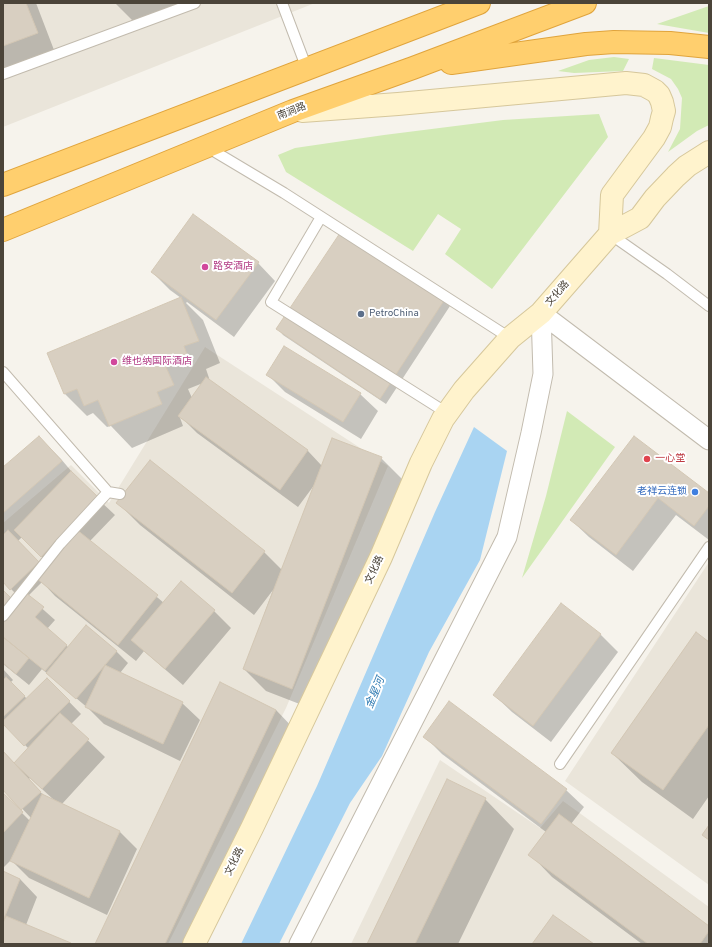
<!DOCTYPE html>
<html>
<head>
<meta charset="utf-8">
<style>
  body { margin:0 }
  #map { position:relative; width:712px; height:947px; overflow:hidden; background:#f6f3ec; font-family:Overpass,sans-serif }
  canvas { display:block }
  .frame { position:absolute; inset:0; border:4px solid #4b4439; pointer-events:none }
</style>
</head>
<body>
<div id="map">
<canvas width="712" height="947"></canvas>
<div class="frame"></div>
</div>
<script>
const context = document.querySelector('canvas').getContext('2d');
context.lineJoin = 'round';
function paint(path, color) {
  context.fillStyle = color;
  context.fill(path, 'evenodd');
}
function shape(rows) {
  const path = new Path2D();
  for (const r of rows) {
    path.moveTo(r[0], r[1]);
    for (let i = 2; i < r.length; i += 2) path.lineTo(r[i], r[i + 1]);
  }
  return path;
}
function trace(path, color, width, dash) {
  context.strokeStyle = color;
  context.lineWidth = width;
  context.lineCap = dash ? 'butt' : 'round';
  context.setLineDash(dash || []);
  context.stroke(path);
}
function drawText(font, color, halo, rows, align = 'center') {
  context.font = font + ' Overpass,"Noto Sans SC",sans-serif';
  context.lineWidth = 4;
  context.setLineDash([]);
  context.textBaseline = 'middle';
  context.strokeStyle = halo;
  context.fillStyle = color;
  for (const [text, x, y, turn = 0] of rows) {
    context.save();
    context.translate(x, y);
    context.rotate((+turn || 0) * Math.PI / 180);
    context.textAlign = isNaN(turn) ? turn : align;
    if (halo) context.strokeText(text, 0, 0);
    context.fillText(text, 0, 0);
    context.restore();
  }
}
paint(shape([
  [3,3,315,3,3,127],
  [205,347,388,466,286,708,168,944,3,944,3,523,71,465,109,503],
  [709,562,709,885,565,781],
  [440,760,540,828,563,801,709,907,709,944,351,944]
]), '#eae5da');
paint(shape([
  [709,6,709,33,657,24],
  [614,57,629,59,623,71,574,73,558,71,589,60],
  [654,58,709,65,709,125,697,131,668,152,680,129,682,98,678,89,671,79,652,69],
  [599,114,608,137,492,289,445,254,461,229,438,214,413,251,286,172,278,155,295,148,384,135,503,120],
  [567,411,615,447,522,578,546,496]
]), '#d2eab5');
paint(shape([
  [474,427,507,451,480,560,429,652,382,756,350,803,279,944,241,944,317,786,435,512]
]), '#a9d4f2');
paint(shape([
  [3,3,36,3,54,50,3,71],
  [115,3,185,3,135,23],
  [258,263,275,281,234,337,187,302,186,303,203,320,220,363,206,369,210,381,308,451,322,466,381,458,403,480,315,710,266,691,244,669,273,590,254,615,140,525,118,503,264,552,282,570,315,484,298,507,197,433,179,415,183,426,132,448,111,426,107,427,93,413,87,416,65,394,48,353,181,298,170,290,152,272],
  [203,383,192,398,188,389],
  [445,300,450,306,386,404,283,335,278,329],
  [268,375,360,394,378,411,361,439,285,392],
  [39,437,61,459,83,485,115,515,90,541,164,603,214,611,231,628,183,685,144,651,136,661,55,596,42,582,28,596,55,620,47,629,68,647,116,651,128,663,120,673,182,703,200,720,180,761,104,724,89,709,42,669,29,685,3,664,3,591,17,606,22,600,3,581,3,469],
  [22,537,49,564,45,569,18,541],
  [634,437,709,494,709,540,676,515,633,571,589,537,571,520],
  [600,634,618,652,551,742,512,712,494,695],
  [709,643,709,796,693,819,642,782,612,753],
  [3,669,13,680,11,682,27,699,47,679,81,714,71,724,105,757,62,804,120,832,137,849,107,915,29,878,11,860,3,868,3,794,30,821,31,818,3,788,3,751,15,764,29,749,3,723,5,721,3,719],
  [30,778,54,800,44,796,29,779],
  [276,710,298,733,197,944,96,944],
  [425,737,566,790,584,807,571,824,709,928,709,944,642,944,552,877,530,854,546,832,442,754],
  [485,799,514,829,458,944,368,944],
  [3,872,20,879,37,897,26,925,71,944,3,944]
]), '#0003');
const building = shape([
  [3,3,26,3,38,33,3,46,3,3],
  [193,214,259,262,216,320,151,272,193,214],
  [342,230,445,299,380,399,276,329,342,230],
  [181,297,199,341,184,346,188,357,166,367,174,385,157,392,162,404,109,426,98,400,84,406,77,389,64,394,47,353,181,297],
  [284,346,361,393,343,422,266,375,284,346],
  [206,377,308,450,280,490,178,416,206,377],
  [39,436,62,461,3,513,3,467,39,436],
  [634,436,709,493,709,506,694,526,658,498,616,555,570,520,634,436],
  [332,438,382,457,292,689,243,669,332,438],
  [150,460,265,551,232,593,116,503,150,460],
  [71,471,98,497,41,557,14,530,71,471],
  [76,529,158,595,118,645,36,578,76,529],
  [8,530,39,562,10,590,3,582,3,535,8,530],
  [181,581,215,610,165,669,131,640,181,581],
  [3,590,13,600,3,609,3,590],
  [26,593,44,607,35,617,67,645,45,671,3,637,3,622,26,593],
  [561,603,601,634,533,726,493,695,561,603],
  [86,625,117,651,76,699,46,673,86,625],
  [696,632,709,642,709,725,663,790,611,753,696,632],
  [3,637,29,658,16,674,3,663,3,637],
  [105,665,183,702,163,744,85,707,105,665],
  [6,677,25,696,3,717,3,680,6,677],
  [47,678,70,701,24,746,3,724,3,721,47,678],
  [220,682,276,710,165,944,95,944,220,682],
  [449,701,567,789,541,824,423,737,449,701],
  [60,713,89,739,42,789,14,763,60,713],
  [3,751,41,792,21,810,3,790,3,751],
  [447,779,486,798,415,944,367,944,447,779],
  [3,793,23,812,3,833,3,793],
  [42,794,120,831,89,898,10,861,42,794],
  [559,814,709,926,709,931,700,944,648,944,528,855,559,814],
  [709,825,709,840,702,835,709,825],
  [3,871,20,879,3,921,3,871],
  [553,915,594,944,532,944,553,915],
  [6,916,71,943,70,944,3,944,3,923,6,916]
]);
paint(building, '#d8cfc1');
trace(building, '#d3c7b4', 1);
const lane = shape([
  [282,3,307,69],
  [3,74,195,3],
  [207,147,284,193,510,338],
  [321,217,271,302,447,413],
  [610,234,667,274,709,306],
  [3,372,108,492,60,544,3,616],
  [108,492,120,494],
  [560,764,709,547]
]);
const street = shape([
  [541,313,709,440],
  [299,944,507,537,531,433,543,374,541,313]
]);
const secondary = shape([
  [302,111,398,104,626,83,644,85,655,91,659,95,662,102,664,111,662,118,660,127,654,138,612,195,610,234],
  [194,944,252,828,381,557,421,463,443,419,464,390,510,338,541,313,610,234,640,218,655,198,676,176,687,166,709,152]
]);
const highway = shape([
  [451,63,586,44,614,42,670,43,709,47],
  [3,185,479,3],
  [3,230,293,111,413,68,585,3]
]);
trace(lane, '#c2bbae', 12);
trace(street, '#c2bbae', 21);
trace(secondary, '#d6c79b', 24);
trace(highway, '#e0a43c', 24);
trace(lane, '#fff', 10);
trace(street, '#fff', 19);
trace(secondary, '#fff3cd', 22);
trace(highway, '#ffcf6e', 22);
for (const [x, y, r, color] of [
  [205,267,4,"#d1479c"],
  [361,314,4,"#5c6f8a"],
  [114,362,4,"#d1479c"],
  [647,459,4,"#e0444e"],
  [695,492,4,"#3f7fe0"]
]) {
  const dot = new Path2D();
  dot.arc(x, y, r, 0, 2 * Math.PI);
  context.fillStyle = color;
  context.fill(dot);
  trace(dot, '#fff', 1.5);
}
drawText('10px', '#4b4439', '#fff', [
  ["南涧路",292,112,-21],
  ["文化路",558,294,-49],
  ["文化路",375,570,-65],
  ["文化路",235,862,-64]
]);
drawText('10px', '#b23c85', '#fff', [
  ["路安酒店",213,267],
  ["维也纳国际酒店",122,362]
], 'left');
drawText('10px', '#4e5e75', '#fff', [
  ["PetroChina",369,314]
], 'left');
drawText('10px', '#be3a42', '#fff', [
  ["一心堂",655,459]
], 'left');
drawText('10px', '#366cbe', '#fff', [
  ["老祥云连锁",687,492]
], 'right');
drawText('italic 11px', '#2e7ab2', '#fff', [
  ["金星河",376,693,-68]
]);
</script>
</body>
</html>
